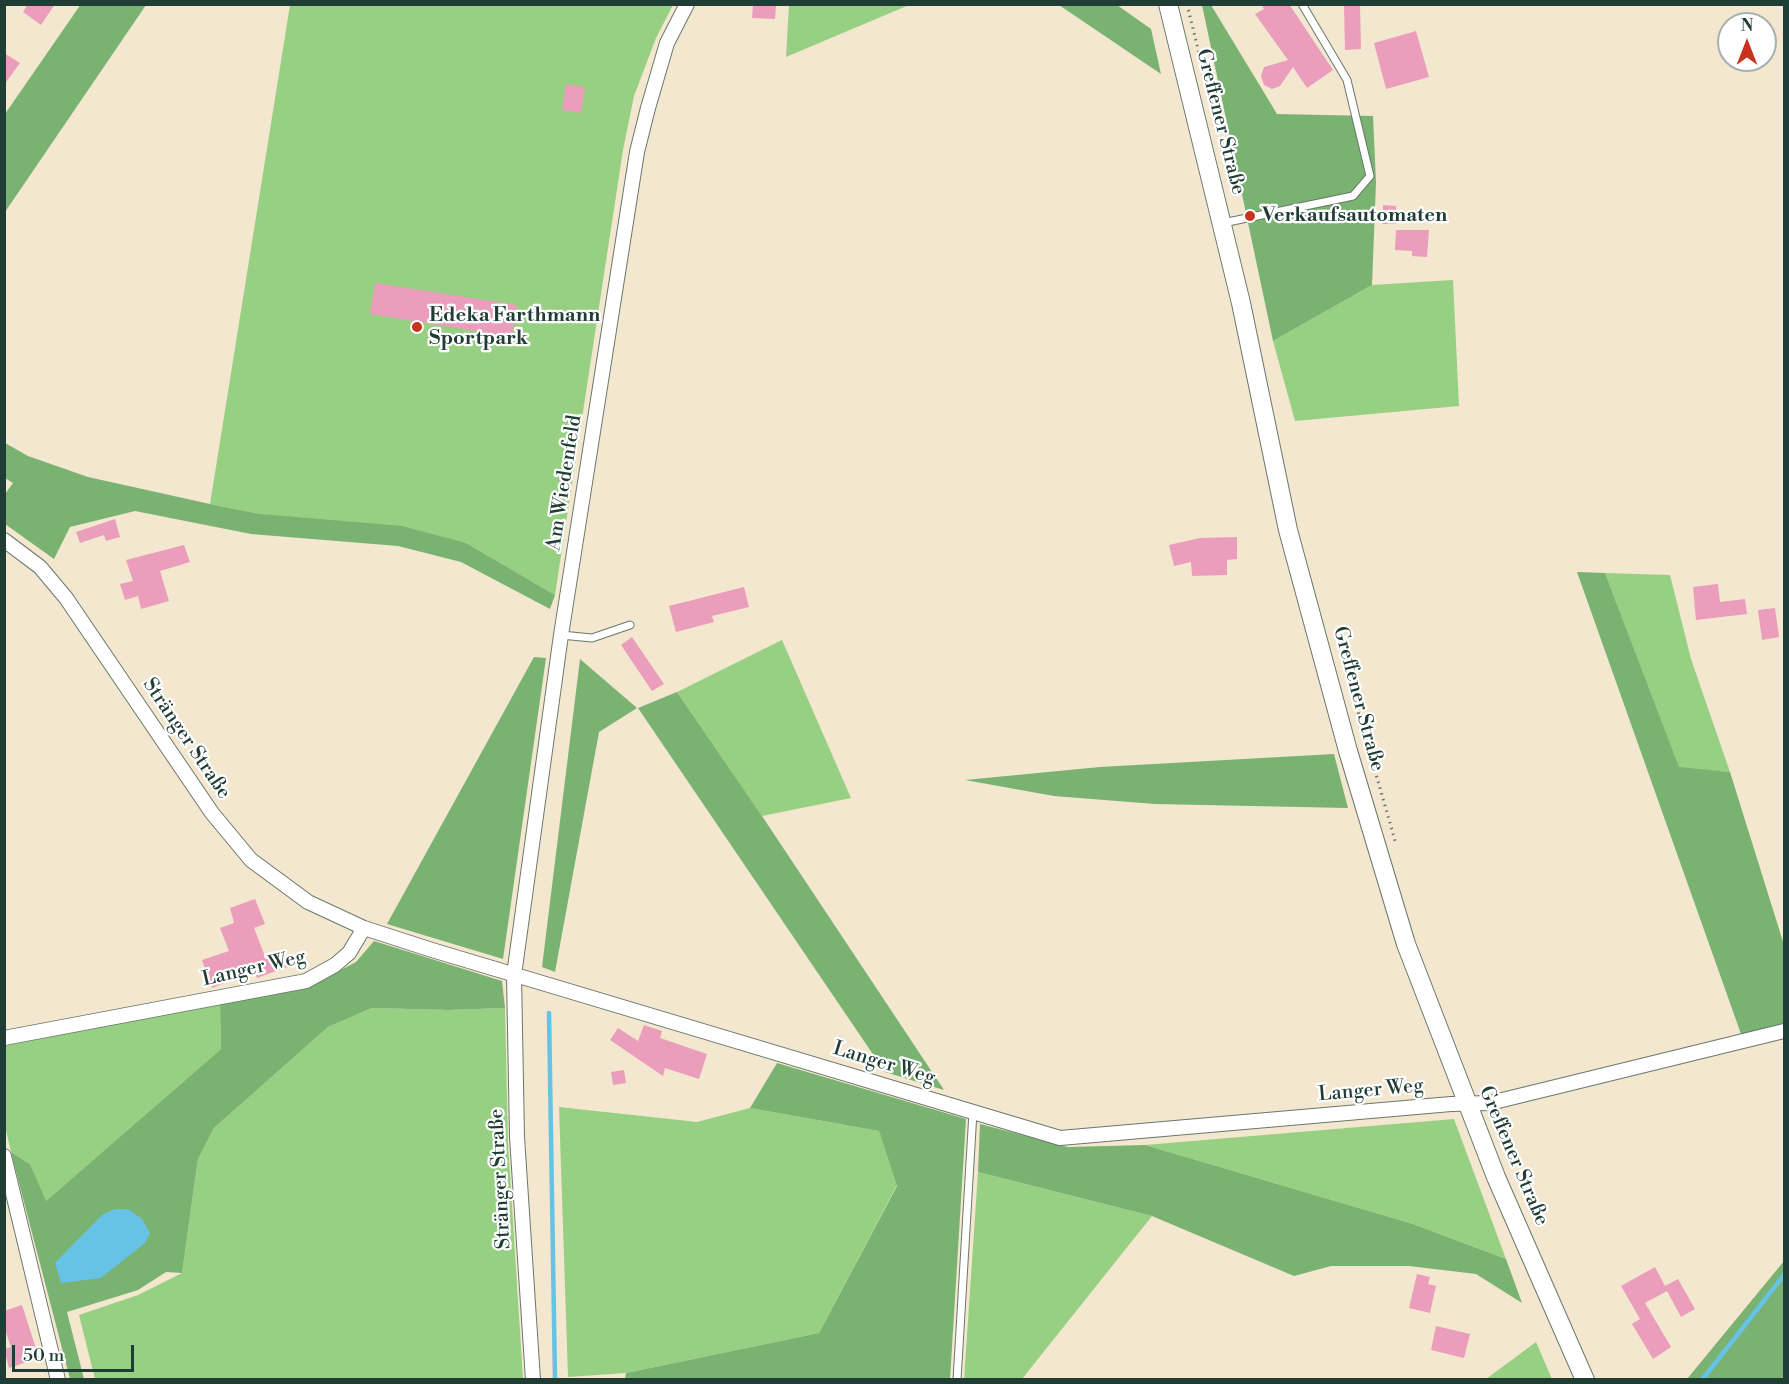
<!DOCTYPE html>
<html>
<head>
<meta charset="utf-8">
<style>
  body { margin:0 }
  #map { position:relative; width:1789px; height:1384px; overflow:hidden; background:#f3e7cf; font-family:"Libre Bodoni",serif }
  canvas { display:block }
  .frame { position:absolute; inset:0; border:6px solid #1f3d34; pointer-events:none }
  .north { position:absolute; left:1717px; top:12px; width:60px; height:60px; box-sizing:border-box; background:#fff; border:2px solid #a5b1ae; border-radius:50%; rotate:0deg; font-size:16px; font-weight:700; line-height:24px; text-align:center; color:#1f3d34 }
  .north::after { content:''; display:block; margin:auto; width:21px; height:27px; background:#c8321e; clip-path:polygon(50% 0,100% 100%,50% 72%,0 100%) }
  .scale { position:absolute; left:12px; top:1345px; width:122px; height:27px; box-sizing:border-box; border:3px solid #1f3d34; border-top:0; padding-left:8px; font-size:18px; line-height:21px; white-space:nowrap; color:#1f3d34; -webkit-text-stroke:4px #fff; paint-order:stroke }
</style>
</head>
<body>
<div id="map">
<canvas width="1789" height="1384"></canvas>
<div class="frame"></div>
<div class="north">N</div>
<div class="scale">50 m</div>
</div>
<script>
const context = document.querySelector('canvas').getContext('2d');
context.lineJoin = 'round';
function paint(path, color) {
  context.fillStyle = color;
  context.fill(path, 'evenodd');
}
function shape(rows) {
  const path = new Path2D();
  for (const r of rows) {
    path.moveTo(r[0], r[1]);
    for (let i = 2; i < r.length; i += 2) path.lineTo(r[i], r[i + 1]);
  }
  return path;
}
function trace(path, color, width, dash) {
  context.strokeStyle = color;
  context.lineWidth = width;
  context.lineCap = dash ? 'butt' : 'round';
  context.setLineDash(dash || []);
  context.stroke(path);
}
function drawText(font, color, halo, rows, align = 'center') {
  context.font = font + ' "Libre Bodoni",serif';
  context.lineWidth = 4.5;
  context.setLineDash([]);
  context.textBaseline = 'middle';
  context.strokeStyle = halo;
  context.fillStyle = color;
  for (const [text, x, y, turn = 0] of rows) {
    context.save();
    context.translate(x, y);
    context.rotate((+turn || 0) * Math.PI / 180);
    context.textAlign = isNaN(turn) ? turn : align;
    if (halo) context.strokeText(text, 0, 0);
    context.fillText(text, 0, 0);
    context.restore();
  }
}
paint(shape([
  [290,5,673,5,656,38,634,96,623,150,555,595,466,543,260,514,210,504],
  [789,5,789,4,909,5,786,57],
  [1453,280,1459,406,1295,421,1273,341,1372,285],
  [1605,573,1670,575,1691,659,1730,772,1679,768],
  [782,640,851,798,762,816,677,692],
  [220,1003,221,1049,45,1202,30,1164,11,1152,5,1126,4,1046],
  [372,1008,448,1010,505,1008,508,1143,523,1379,95,1379,79,1315,138,1295,182,1273,198,1159,214,1128,328,1027],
  [559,1107,697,1122,750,1108,879,1131,897,1185,819,1333,626,1373,568,1377],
  [1454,1119,1506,1259,1413,1224,1145,1145],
  [978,1172,1152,1216,1022,1379,964,1380],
  [1536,1342,1552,1379,1486,1379]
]), '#97d083');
paint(shape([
  [81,4,146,5,5,212,5,114],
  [1059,5,1117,5,1151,29,1161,74],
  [1202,5,1211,5,1277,114,1373,116,1376,182,1372,285,1273,341],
  [5,443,28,456,88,477,210,504,260,514,402,526,466,543,555,595,550,609,461,562,398,546,251,534,135,511,70,527,54,559,5,524,5,494,13,483,5,478],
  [1577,572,1605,573,1679,767,1730,772,1784,945,1784,1025,1741,1034],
  [534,657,546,658,503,959,387,924],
  [580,659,637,708,599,732,555,972,542,967],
  [677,692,762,816,944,1090,885,1072,638,708],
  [1334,754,1348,808,1155,804,1054,796,965,780,1100,767],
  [374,941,502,981,505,1008,448,1010,372,1008,328,1027,214,1128,198,1159,182,1273,166,1272,138,1290,67,1312,84,1379,70,1379,11,1152,30,1164,46,1201,221,1049,220,1003,309,987,356,962],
  [777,1063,966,1119,950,1379,625,1379,626,1373,819,1333,897,1186,879,1131,750,1108],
  [980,1124,1068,1147,1145,1145,1413,1224,1506,1259,1522,1303,1476,1274,1409,1266,1331,1266,1294,1276,1152,1216,978,1172],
  [1784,1261,1784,1379,1687,1379]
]), '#79b271');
paint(shape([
  [115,1209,128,1209,142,1219,150,1233,145,1243,101,1278,61,1283,55,1263,102,1215]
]), '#67c3e5');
trace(shape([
  [549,1013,555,1380],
  [1702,1380,1784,1275]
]), '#67c3e5', 4.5);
paint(shape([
  [28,4,55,4,41,25,23,12],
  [753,4,776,4,775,19,752,18],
  [1261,4,1289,4,1333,70,1307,88,1293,67,1280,86,1272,89,1264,85,1261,76,1264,67,1288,60,1255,14,1264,9],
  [1344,4,1360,4,1361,49,1345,50],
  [1416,31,1429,77,1386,89,1374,43],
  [4,53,20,63,4,85],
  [566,84,585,87,581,113,562,110],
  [1383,205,1396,206,1396,224,1382,224],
  [1396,230,1429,230,1427,257,1412,256,1412,251,1395,250],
  [375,283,517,305,512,337,370,314],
  [115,519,120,537,106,541,104,535,80,543,76,532],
  [1237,537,1237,559,1227,560,1227,575,1192,576,1191,562,1174,566,1169,545,1200,538],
  [184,545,190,562,160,571,169,601,141,609,138,596,125,600,120,584,133,581,126,560],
  [1718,584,1720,602,1745,599,1747,614,1696,620,1693,587],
  [744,587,749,607,712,616,714,622,676,632,669,606],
  [1775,608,1779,637,1762,640,1758,610],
  [632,637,664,684,652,691,621,645],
  [255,899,265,924,254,928,266,959,282,953,287,967,257,978,252,965,225,976,227,982,212,988,202,960,229,951,220,928,234,923,230,908],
  [644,1025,662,1031,660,1038,707,1054,699,1079,665,1068,663,1076,610,1040,618,1028,638,1041],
  [624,1070,626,1083,613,1085,611,1072],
  [1655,1267,1665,1286,1678,1279,1695,1309,1681,1317,1667,1291,1645,1303,1671,1347,1653,1359,1632,1324,1640,1319,1621,1286],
  [1417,1274,1430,1277,1428,1284,1436,1286,1430,1313,1409,1308],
  [22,1305,39,1358,9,1368,4,1349,11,1347,4,1327,4,1311],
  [1436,1326,1470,1334,1464,1358,1431,1350]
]), '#eb9dbc');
const service = shape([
  [1223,223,1353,196,1370,176,1347,80,1302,4],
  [561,635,592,638,630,625],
  [957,1380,973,1112]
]);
const minor = shape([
  [4,540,40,567,66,598,212,813,251,860,308,902,364,928,432,950,1060,1138,1451,1104,1490,1103,1784,1031],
  [4,1038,306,981,335,965,349,953,364,928],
  [4,1156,58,1380],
  [533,1380,517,1137,514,975,561,635,637,152,648,108,667,43,687,4]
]);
const secondary = shape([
  [1168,4,1241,303,1288,530,1348,751,1406,944,1496,1177,1585,1380]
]);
trace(service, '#69786a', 9);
trace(minor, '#69786a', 16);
trace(secondary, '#69786a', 20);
trace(shape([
  [1187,4,1199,53],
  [1340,649,1396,844]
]), '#69786a', 3, [1.5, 4.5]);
trace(service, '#fff', 7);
trace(minor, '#fff', 14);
trace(secondary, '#fff', 18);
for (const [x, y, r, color] of [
  [1250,216,6,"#c8321e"],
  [417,327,6,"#c8321e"]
]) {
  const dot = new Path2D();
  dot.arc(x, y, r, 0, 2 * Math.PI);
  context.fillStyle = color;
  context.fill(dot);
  trace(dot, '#fff', 2);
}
drawText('20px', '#1f3d34', '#fff', [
  ["Greffener Straße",1220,122,76],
  ["Am Wiedenfeld",565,483,-81],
  ["Greffener Straße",1358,699,75],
  ["Stränger Straße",186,739,56],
  ["Langer Weg",254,969,-13],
  ["Langer Weg",884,1064,17],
  ["Langer Weg",1371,1091,-5],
  ["Greffener Straße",1513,1156,67],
  ["Stränger Straße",501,1179,-93]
]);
drawText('bold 20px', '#1f3d34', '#fff', [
  ["Verkaufsautomaten",1262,216],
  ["Edeka Farthmann",429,316],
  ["Sportpark",429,339]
], 'left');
</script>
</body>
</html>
